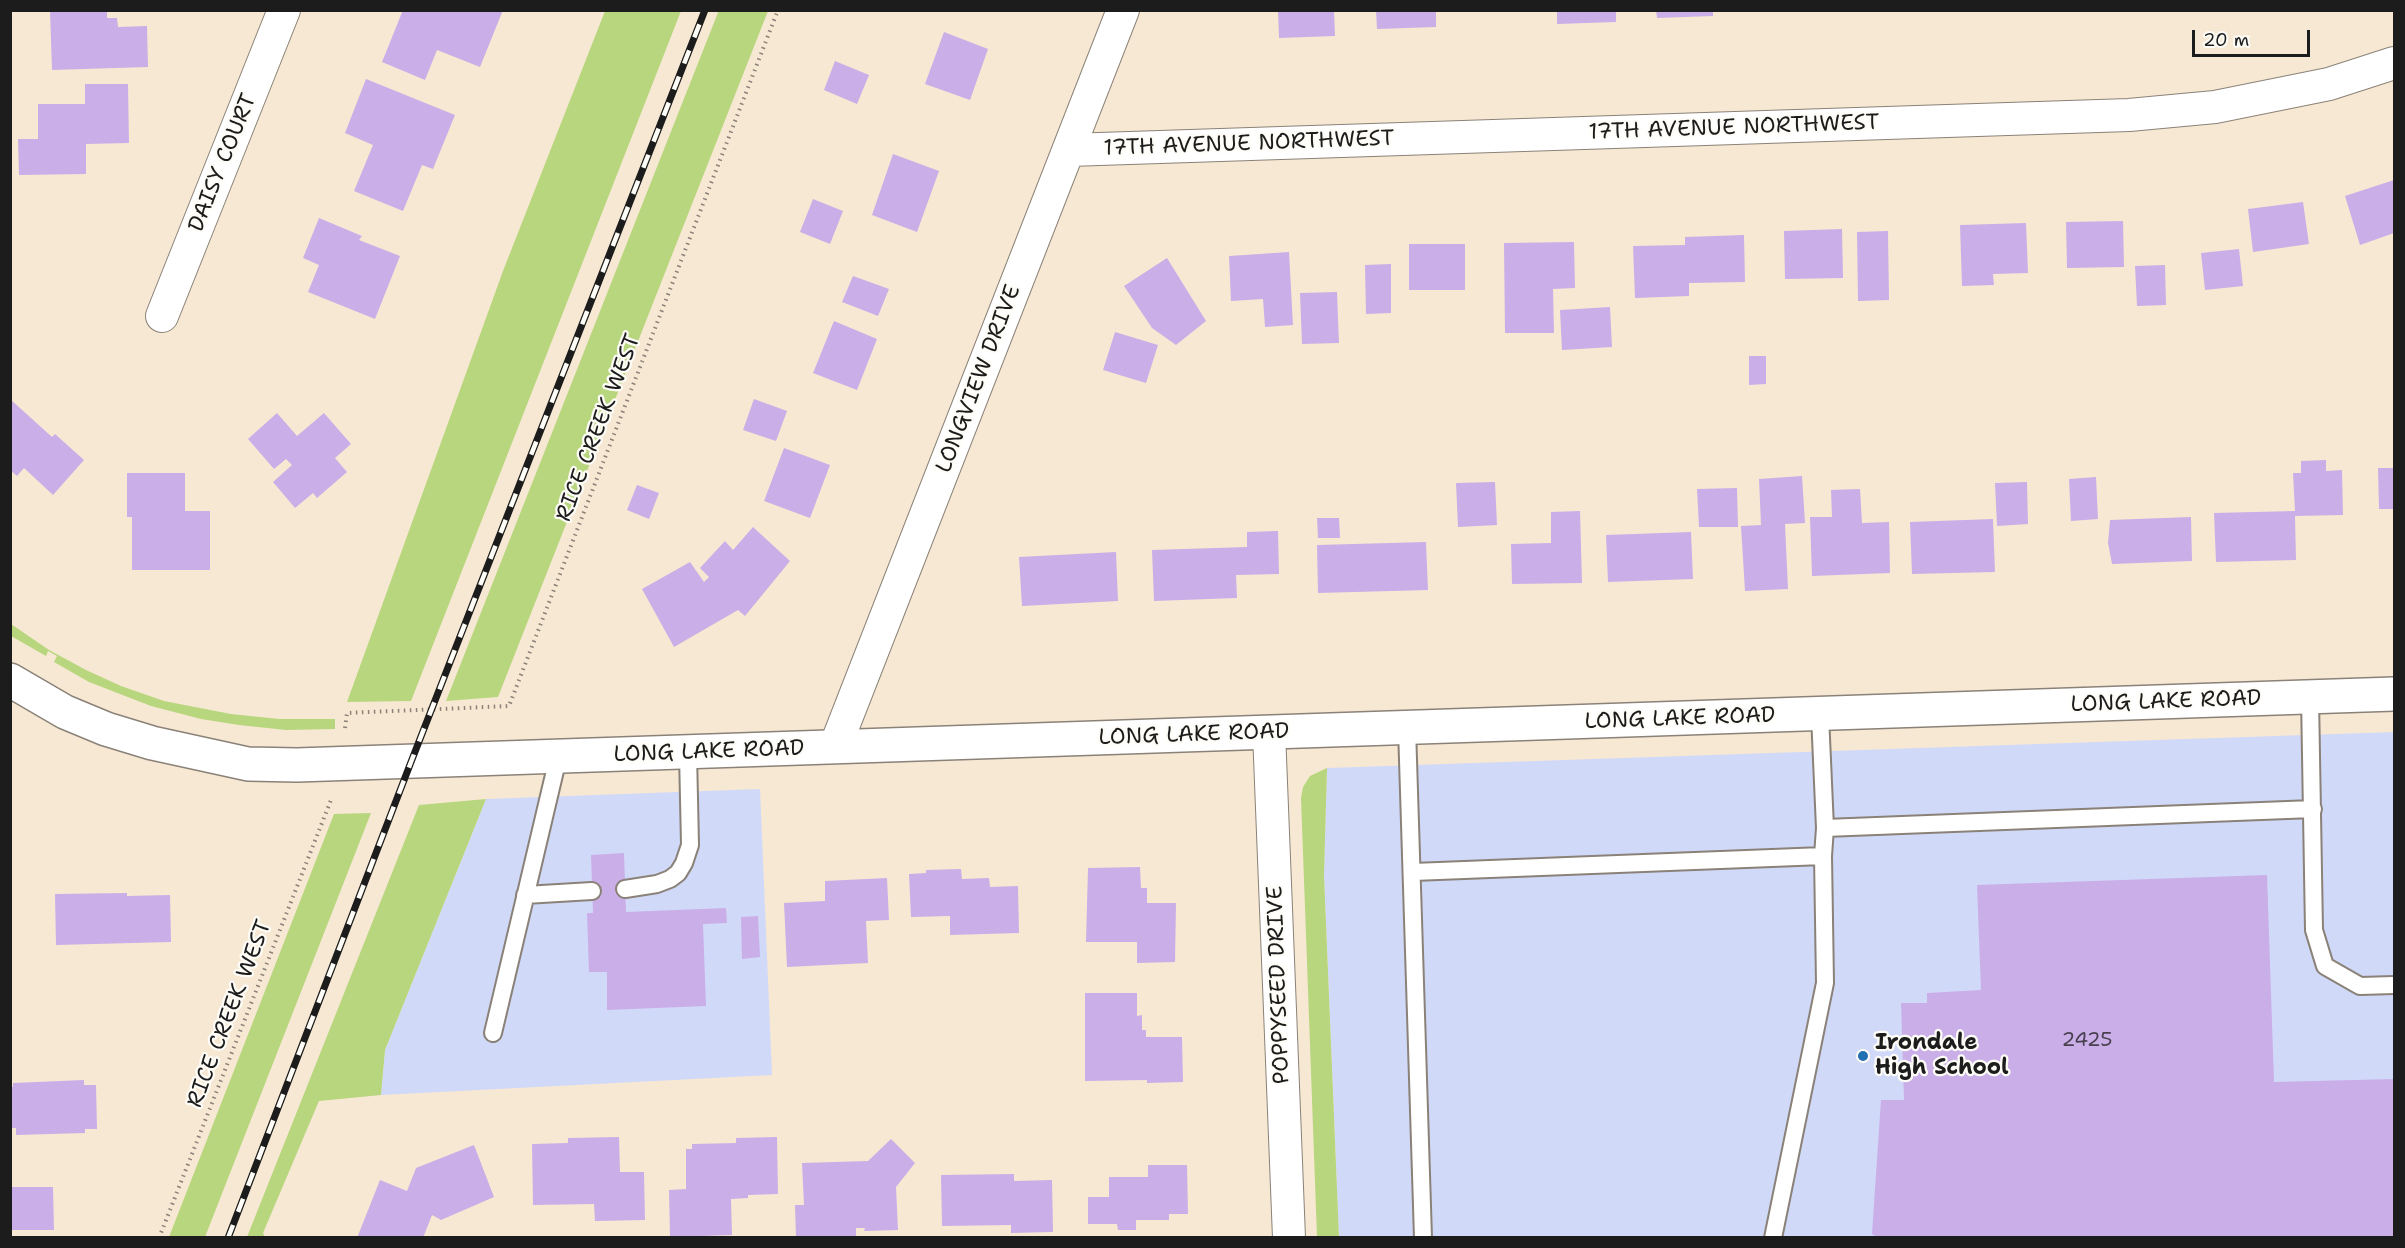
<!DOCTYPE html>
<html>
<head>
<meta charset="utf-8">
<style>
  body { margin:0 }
  #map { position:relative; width:2405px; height:1248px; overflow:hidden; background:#f7e8d3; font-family:"Shantell Sans",sans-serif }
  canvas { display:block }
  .frame { position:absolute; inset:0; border:12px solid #1c1c1c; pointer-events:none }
  .scale { position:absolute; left:2192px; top:30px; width:118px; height:27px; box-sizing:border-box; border:3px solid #1c1c1c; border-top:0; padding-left:8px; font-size:18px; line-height:21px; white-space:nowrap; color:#1c1c1c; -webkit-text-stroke:4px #fdfcf7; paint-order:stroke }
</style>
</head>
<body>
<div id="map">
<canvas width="2405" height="1248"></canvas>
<div class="frame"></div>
<div class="scale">20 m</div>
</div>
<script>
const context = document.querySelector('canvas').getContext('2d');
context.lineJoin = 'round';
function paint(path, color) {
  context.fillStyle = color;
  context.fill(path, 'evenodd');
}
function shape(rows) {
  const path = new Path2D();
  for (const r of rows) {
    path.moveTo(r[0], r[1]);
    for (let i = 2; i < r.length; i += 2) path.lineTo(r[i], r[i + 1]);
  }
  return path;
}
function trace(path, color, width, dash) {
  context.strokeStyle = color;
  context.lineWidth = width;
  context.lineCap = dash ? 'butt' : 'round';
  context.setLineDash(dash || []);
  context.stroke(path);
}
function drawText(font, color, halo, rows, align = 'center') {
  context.font = font + ' "Shantell Sans",sans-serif';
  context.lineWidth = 4.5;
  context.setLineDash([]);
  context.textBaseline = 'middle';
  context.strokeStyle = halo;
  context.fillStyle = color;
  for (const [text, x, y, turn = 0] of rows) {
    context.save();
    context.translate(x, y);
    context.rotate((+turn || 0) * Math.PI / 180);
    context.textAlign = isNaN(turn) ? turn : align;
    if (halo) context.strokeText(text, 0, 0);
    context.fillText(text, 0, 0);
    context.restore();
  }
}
paint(shape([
  [2394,732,2394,1237,1339,1237,1324,875,1327,768],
  [760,789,772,1075,381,1095,385,1050,486,799]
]), '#d1d9f9');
paint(shape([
  [719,10,768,11,498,697,446,701],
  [605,11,681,11,411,701,347,702,503,271],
  [11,624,49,650,86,670,121,686,164,701,231,714,279,719,335,719,335,729,286,730,239,725,201,719,151,706,89,682,54,662,57,656,48,651,46,656,11,636],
  [1327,768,1324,875,1339,1238,1317,1237,1301,798,1303,787,1310,776],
  [486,799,385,1050,381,1095,319,1101,263,1233,265,1237,247,1237,419,805],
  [371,813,205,1237,169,1237,334,814]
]), '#b8d67d');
paint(shape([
  [50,10,107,10,107,18,117,18,118,27,147,26,148,67,52,70],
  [403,10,422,11,503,10,480,67,437,50,425,80,382,62],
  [1278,10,1334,10,1335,36,1279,38],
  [1376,10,1436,10,1436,27,1377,29],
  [1557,10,1616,10,1616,22,1557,24],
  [1656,10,1713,10,1713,16,1657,18],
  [944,32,988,49,970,100,925,84],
  [835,61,869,75,857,104,824,90],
  [366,79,455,115,433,169,422,165,403,211,354,191,373,145,345,133],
  [85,84,128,84,129,143,86,144,86,174,19,175,18,139,38,139,38,104,85,104],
  [893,154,939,171,917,232,872,215],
  [2394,180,2394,233,2360,245,2345,196],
  [813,199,843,211,830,244,800,232],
  [2303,202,2309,244,2253,252,2248,209],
  [319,218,362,236,359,240,400,256,375,319,308,292,319,265,303,258],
  [2123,221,2124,267,2067,268,2066,222],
  [2026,223,2028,273,1993,274,1994,285,1962,286,1960,225],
  [1842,229,1843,278,1785,279,1784,231],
  [1888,231,1889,300,1858,301,1857,232],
  [1744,235,1745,282,1689,283,1689,296,1635,298,1633,246,1685,245,1685,237],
  [1574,242,1575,288,1553,289,1554,333,1505,333,1504,243],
  [1409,244,1465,244,1465,290,1409,290],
  [2239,249,2243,286,2205,290,2201,253],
  [1289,252,1293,325,1265,327,1263,299,1231,301,1229,256],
  [1167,258,1206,321,1176,345,1152,328,1124,286],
  [1391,264,1391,313,1366,314,1365,265],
  [2165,265,2166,305,2137,306,2135,266],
  [853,276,889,289,878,316,842,302],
  [1337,292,1339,343,1302,344,1300,293],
  [1610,307,1612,347,1562,350,1560,310],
  [834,321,877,339,857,390,813,373],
  [1115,332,1158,345,1146,383,1103,370],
  [1749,356,1766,356,1766,384,1749,385],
  [10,399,52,437,55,434,84,460,53,495,24,468,17,476,10,470],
  [754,399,787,411,776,441,743,430],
  [277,413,297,436,324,413,351,444,335,458,347,472,317,498,313,493,295,508,273,482,292,465,286,459,274,469,248,439],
  [784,448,830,465,810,518,764,501],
  [2326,460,2326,471,2342,470,2343,515,2295,516,2296,560,2216,562,2214,513,2295,511,2293,473,2301,473,2301,461],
  [2378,468,2394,468,2394,509,2379,509],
  [127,473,185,473,185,511,210,511,210,570,132,570,132,517,127,517],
  [1802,476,1805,523,1785,524,1788,589,1745,591,1741,526,1761,525,1759,479],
  [2096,477,2098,519,2071,521,2069,479],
  [1495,482,1497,525,1458,527,1456,483],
  [2027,482,2028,524,1997,526,1995,483],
  [637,485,659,493,649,519,627,510],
  [1737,488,1738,527,1699,527,1697,489],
  [1860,489,1862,523,1889,522,1890,573,1812,576,1810,517,1832,517,1831,490],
  [1580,511,1582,583,1512,584,1511,544,1551,543,1551,512],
  [2191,517,2192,561,2112,564,2108,543,2110,520],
  [1317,518,1339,518,1340,538,1318,538],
  [1993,519,1995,572,1912,574,1910,522],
  [753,527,790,561,745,616,738,610,674,647,642,589,690,562,704,582,709,577,700,568,725,541,733,550],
  [1278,531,1279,574,1236,575,1237,598,1154,601,1152,550,1247,547,1247,532],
  [1691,532,1693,579,1608,582,1606,535],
  [1426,542,1428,590,1318,593,1317,545],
  [1116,552,1118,601,1022,606,1019,557],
  [624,853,626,912,726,908,727,923,703,924,706,1006,607,1010,607,972,589,972,587,913,593,913,591,855],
  [1140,867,1141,888,1147,888,1147,903,1176,903,1175,962,1137,963,1137,942,1086,942,1088,868],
  [961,869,962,879,989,878,990,887,1018,886,1019,933,950,935,950,916,911,917,909,874,926,873,926,870],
  [2267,875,2274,1082,2394,1079,2394,1238,1878,1238,1872,1234,1881,1100,1904,1100,1901,1003,1927,1003,1927,993,1981,990,1977,885],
  [887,878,889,920,866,921,868,963,787,967,784,903,825,901,825,881],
  [127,893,127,896,170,895,171,942,56,945,55,894],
  [758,916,760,957,742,959,741,917],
  [1085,993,1137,993,1137,1016,1142,1015,1142,1030,1146,1030,1146,1037,1182,1037,1183,1082,1147,1083,1147,1080,1085,1081],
  [84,1080,84,1085,96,1085,97,1129,85,1129,85,1133,16,1135,16,1128,10,1128,10,1087,13,1087,13,1083],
  [619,1137,620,1172,644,1172,645,1220,595,1221,594,1204,533,1205,532,1144,568,1143,568,1138],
  [777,1137,778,1194,748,1195,748,1198,731,1199,732,1235,670,1237,669,1190,686,1189,686,1149,692,1149,692,1144,736,1143,736,1138],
  [891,1139,915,1163,896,1187,898,1230,864,1231,865,1228,856,1228,856,1238,796,1238,795,1205,804,1205,802,1163,868,1161],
  [474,1145,494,1197,441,1220,432,1215,423,1238,357,1238,380,1180,407,1191,416,1168],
  [1148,1165,1187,1165,1188,1214,1169,1214,1169,1220,1136,1220,1136,1230,1118,1230,1117,1224,1088,1224,1088,1197,1109,1197,1109,1177,1148,1177],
  [1014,1174,1014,1181,1052,1180,1053,1232,1011,1233,1011,1225,942,1226,941,1175],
  [10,1187,53,1187,54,1230,10,1230]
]), '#caaee8');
const service = shape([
  [2310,697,2314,930,2325,966,2360,986,2394,985],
  [1820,715,1825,828,1823,856],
  [1407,728,1423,1238],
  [1825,828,2313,809],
  [1413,872,1823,856,1825,983,1773,1238],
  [625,889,657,884,670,879,678,873,684,863,690,845,688,753],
  [525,895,592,891],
  [493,1033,558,758]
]);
const minor = shape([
  [1069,150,2129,115,2215,107,2329,84,2394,63],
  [162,316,284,10],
  [1269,732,1289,1238],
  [835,747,1123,10]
]);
const tertiary = shape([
  [10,680,65,712,106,729,152,743,248,764,297,765,2394,694]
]);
trace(service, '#8a8278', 20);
trace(minor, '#8a8278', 34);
trace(tertiary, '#8a8278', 36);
trace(shape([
  [345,728,347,713,509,706,778,10],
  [159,1238,331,800]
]), '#8a8278', 4, [1.5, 4.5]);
trace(service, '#fff', 16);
trace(minor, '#fff', 32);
trace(tertiary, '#fff', 33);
const rail = shape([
  [228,1238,411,762,705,10]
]);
trace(rail, '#1c1c1c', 7);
trace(rail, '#fdfcf7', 4.5, [14]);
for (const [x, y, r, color] of [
  [1863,1056,6,"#1f6fb2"]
]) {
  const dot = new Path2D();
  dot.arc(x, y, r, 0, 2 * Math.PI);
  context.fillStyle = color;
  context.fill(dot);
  trace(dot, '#fdfcf7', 2);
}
drawText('20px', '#48404f', null, [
  ["2425",2087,1041]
]);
drawText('22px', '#1c1c1c', '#fdfcf7', [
  ["17TH AVENUE NORTHWEST",1734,128,-2],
  ["17TH AVENUE NORTHWEST",1249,144,-2],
  ["DAISY COURT",223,163,-68],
  ["LONGVIEW DRIVE",979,379,-69],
  ["RICE CREEK WEST",599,428,-69],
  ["LONG LAKE ROAD",2166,702,-2],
  ["LONG LAKE ROAD",1680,719,-2],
  ["LONG LAKE ROAD",1194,735,-2],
  ["LONG LAKE ROAD",709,752,-2],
  ["POPPYSEED DRIVE",1279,985,-92],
  ["RICE CREEK WEST",230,1014,-69]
]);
drawText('bold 22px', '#1c1c1c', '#fdfcf7', [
  ["Irondale",1875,1043],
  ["High School",1875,1068]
], 'left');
</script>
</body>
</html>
